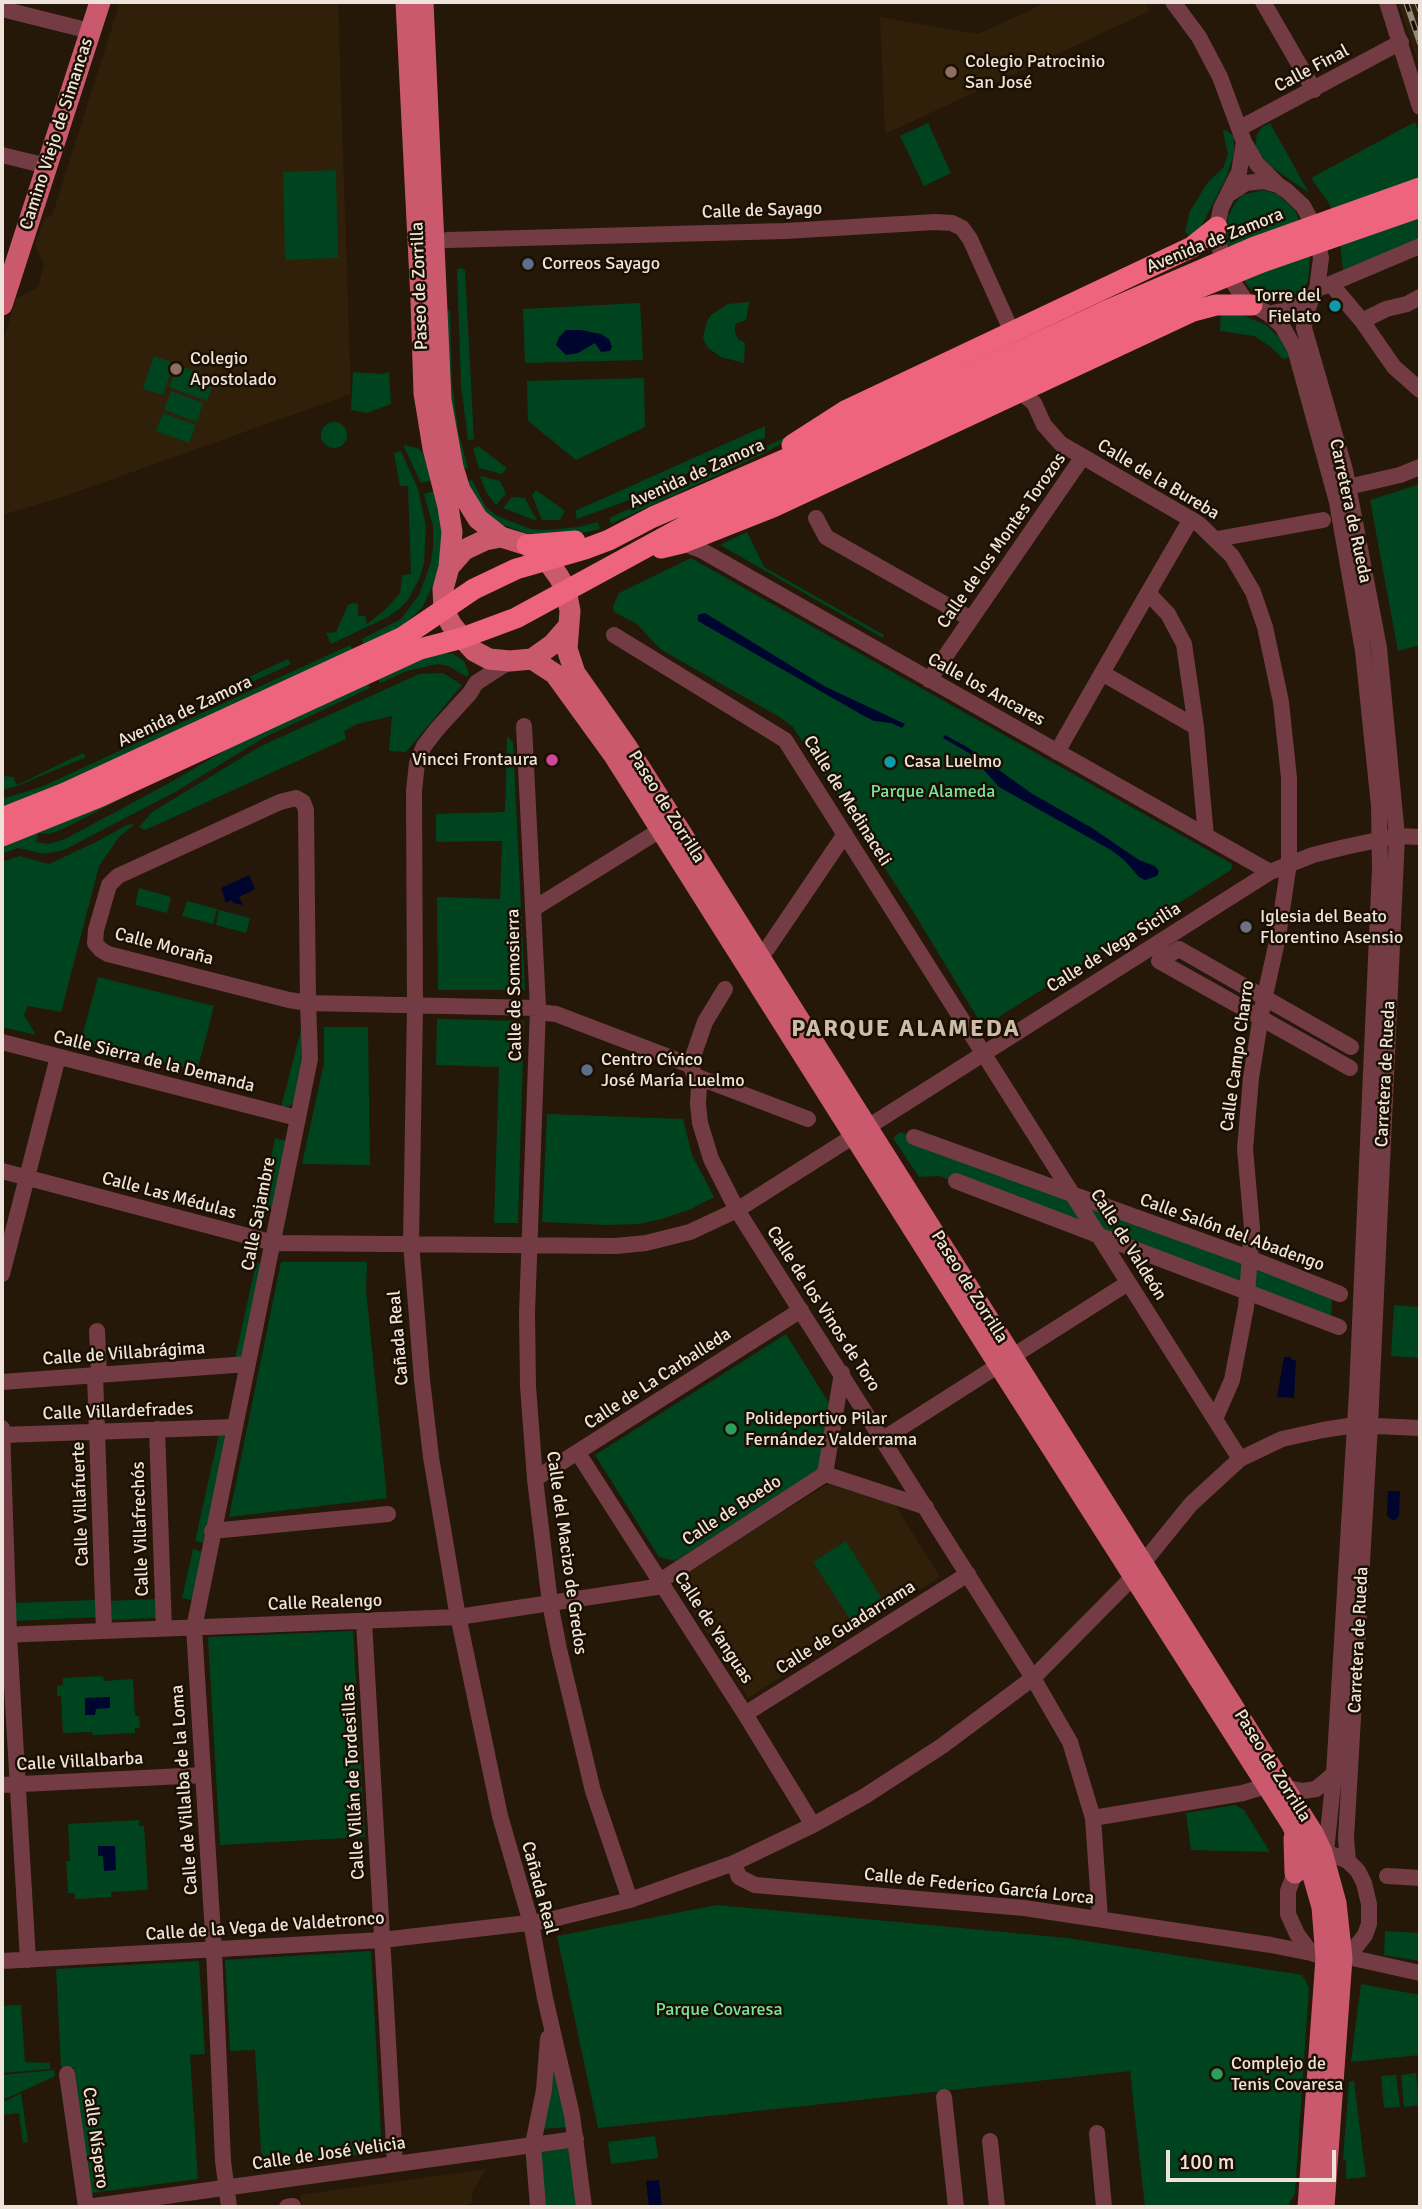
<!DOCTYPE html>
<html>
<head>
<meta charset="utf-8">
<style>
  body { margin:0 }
  #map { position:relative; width:1422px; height:2209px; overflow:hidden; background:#251809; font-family:Signika,sans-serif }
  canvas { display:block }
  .frame { position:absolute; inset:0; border:4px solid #ede3da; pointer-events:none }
  .scale { position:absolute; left:1166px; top:2150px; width:170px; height:32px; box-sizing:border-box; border:4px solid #ede3da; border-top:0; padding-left:9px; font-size:21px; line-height:24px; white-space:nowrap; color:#ede3da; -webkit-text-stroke:5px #1b0f02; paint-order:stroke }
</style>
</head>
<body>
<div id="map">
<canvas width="1422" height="2209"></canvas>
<div class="frame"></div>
<div class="scale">100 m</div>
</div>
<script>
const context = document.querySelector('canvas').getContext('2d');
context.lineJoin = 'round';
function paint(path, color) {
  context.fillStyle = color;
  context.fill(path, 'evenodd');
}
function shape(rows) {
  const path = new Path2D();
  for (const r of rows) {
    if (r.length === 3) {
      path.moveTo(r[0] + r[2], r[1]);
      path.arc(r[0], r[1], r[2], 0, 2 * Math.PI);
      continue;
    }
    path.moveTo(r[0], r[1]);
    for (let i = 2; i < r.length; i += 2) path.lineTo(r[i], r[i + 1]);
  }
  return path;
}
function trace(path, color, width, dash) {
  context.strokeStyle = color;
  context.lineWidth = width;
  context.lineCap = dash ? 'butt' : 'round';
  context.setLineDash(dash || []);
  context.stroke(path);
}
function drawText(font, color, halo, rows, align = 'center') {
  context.font = font + ' Signika,sans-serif';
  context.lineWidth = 5;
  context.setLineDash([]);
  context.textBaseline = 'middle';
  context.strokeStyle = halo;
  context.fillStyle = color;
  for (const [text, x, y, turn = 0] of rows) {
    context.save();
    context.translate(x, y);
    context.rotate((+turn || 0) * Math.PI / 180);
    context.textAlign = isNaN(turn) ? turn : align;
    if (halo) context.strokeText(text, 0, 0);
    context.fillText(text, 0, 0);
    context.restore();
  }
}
paint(shape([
  [120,2,338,2,351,394,65,496,2,515,2,344,16,299,38,287,44,264,35,245,45,217,52,216],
  [1048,2,1145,2,1150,11,885,134,880,17,978,34],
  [1398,2,1420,2,1420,68],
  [828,1484,894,1503,940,1577,748,1698,673,1580],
  [486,2169,472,2193,473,2203,466,2205,466,2207,302,2207,300,2195]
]), '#301f09');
paint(shape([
  [1415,122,1420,136,1420,238,1343,270,1338,226,1330,205,1311,178],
  [928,123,951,173,924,186,900,136],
  [1270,123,1309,193,1269,165,1255,147,1257,134,1262,127],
  [1225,130,1234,136,1234,154,1227,176,1201,227,1192,238,1185,232,1190,211,1208,182,1223,168,1228,155,1223,131],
  [336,170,338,258,285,260,283,172],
  [1263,190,1277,194,1295,210,1306,238,1310,256,1308,282,1300,293,1279,302,1265,300,1253,292,1242,278,1227,241,1228,217,1235,203,1242,195],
  [461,268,465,270,474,439,468,440,461,385,457,270],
  [749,302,746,320,735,324,735,332,738,339,745,343,744,363,721,357,708,348,703,338,707,321,711,315,728,304],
  [640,303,643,360,525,363,523,309],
  [444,311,450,311,452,382,458,431,468,468,460,470,451,435],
  [1221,311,1237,313,1266,325,1279,337,1290,357,1283,359,1271,347,1254,336,1220,331],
  [154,356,174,363,163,395,143,389],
  [177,365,215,378,207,401,169,387],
  [353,372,379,374,389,372,391,404,367,413,351,410],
  [644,378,645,427,576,460,528,421,527,381],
  [171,391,203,403,197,422,164,410],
  [163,413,196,425,189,443,156,431],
  [334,435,13],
  [817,423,763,454,611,524,609,518],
  [765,426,765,438,624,502,577,519,575,511],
  [403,445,417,448,424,453,433,480,421,483],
  [478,446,507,468,502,474,479,468,473,449],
  [401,451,418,489,426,526,424,563,420,577,408,600,399,609,388,617,331,644,326,633,336,632,348,605,352,603,358,604,358,616,365,616,367,624,386,609,400,593,402,575,411,574,408,486,400,486,394,453],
  [480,476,500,481,506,494,496,505,486,492],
  [472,480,486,507,496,515,507,520,531,529,546,530,578,527,598,522,600,529,573,535,531,535,500,524,490,519,465,482],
  [1420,484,1420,645,1398,651,1370,500],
  [437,490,441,512,443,553,434,583,422,608,409,620,401,627,364,645,362,639,401,619,419,595,431,562,433,547,433,526,424,494],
  [536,490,565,511,560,520,542,520,532,495],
  [512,497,525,498,537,521,503,508],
  [747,532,764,567,884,635,883,638,720,545],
  [691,558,1227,861,1232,864,1231,870,983,1027,914,913,793,727,781,718,660,649,637,624,614,612,613,606,619,593],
  [350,645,354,652,47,793,2,807,2,799,41,787],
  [443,653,453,654,464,661,469,673,467,677,448,666,437,664,407,671,380,683,377,675,418,659],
  [288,659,291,664,239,688,236,683],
  [443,673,462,685,406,752,389,751,392,716,357,724,344,731,346,739,145,830,139,827,152,812,261,746,419,674],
  [367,680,370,688,265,737,177,791,64,850,44,854,18,848,2,854,2,845,169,774,63,829,49,834,38,833,36,842,49,844,65,839,173,781,261,729],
  [507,736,513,742,525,990,438,990,437,897,500,899,502,841,436,842,436,814,505,812],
  [83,753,86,757,17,786,2,790,2,776,13,777,17,785],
  [135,824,119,837,99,866,61,1012,28,1006,24,1015,36,1035,2,1027,2,862,19,856,49,864,98,841,127,825],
  [139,888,171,897,167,913,135,905],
  [187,901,217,909,213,924,182,916],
  [219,910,250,918,246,933,216,925],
  [98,977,214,1006,197,1071,81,1041],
  [437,1019,524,1021,518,1223,494,1223,499,1067,436,1065],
  [302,1026,304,1055,295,1101,290,1106,281,1107],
  [324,1027,368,1027,370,1165,302,1164,324,1063],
  [547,1114,683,1119,692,1155,714,1197,691,1209,662,1219,638,1224,607,1225,542,1222],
  [900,1132,1333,1289,1330,1328,1064,1222,939,1176,919,1177,893,1138],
  [275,1138,287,1141,273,1210,261,1207],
  [281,1262,367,1262,366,1290,387,1498,229,1517],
  [256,1263,262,1264,242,1356,235,1359],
  [1394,1305,1420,1307,1420,1358,1391,1356],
  [786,1334,829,1403,818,1470,675,1561,659,1557,595,1455],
  [219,1434,224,1436,226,1441,203,1543,195,1541],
  [846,1541,885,1604,853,1624,813,1562],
  [193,1549,203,1552,192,1600,182,1598],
  [157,1599,157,1618,109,1620,108,1601],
  [97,1600,98,1617,14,1621,13,1603],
  [353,1631,365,1837,220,1845,208,1637],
  [103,1676,104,1681,133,1679,135,1716,139,1716,140,1728,135,1728,135,1733,93,1735,92,1732,63,1733,61,1696,57,1696,57,1686,63,1685,63,1678],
  [1235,1805,1244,1810,1270,1852,1191,1850,1186,1813],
  [139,1820,139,1826,144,1826,148,1890,111,1892,111,1897,75,1899,75,1893,68,1893,66,1861,70,1861,68,1824],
  [717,1905,1067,1938,1302,1975,1309,1987,1295,2193,1288,2206,1145,2207,1130,2071,598,2128,557,1936],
  [1385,1931,1420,1933,1420,1961,1384,1955],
  [371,1951,382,2152,262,2168,255,2050,230,2051,225,1960],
  [199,1961,205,2054,190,2055,198,2179,91,2193,74,2067,61,2067,56,1969],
  [1361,1984,1420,1995,1420,2055,1351,2062],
  [21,2005,25,2062,50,2063,50,2069,2,2073,2,2006],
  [550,2039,569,2127,540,2129],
  [54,2070,55,2076,5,2099,2,2093,4,2085,2,2075],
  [1416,2073,1419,2105,1404,2107,1401,2075],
  [1396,2075,1400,2107,1384,2108,1381,2076],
  [1354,2081,1366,2177,1346,2179,1346,2161,1343,2159,1349,2082],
  [21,2093,28,2142,23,2143,19,2113,2,2115,2,2103],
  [655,2136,658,2158,611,2164,608,2142],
  [572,2148,579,2207,543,2207,536,2152]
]), '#00431f');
paint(shape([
  [566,330,581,330,601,334,609,339,612,347,610,351,601,352,595,343,578,353,566,355,556,345,559,337],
  [705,613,824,686,905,724,902,728,891,723,874,721,864,716,698,621,698,615],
  [945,735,967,747,1031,793,1092,828,1139,860,1155,866,1159,871,1157,876,1145,880,1139,877,1124,860,1111,850,999,787,969,753,943,738],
  [249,875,255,889,239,897,243,905,233,903,231,900,226,903,221,888],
  [1284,1357,1291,1357,1291,1360,1296,1360,1294,1398,1277,1397],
  [1388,1491,1400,1491,1399,1516,1394,1521,1387,1516],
  [110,1697,110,1708,96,1709,95,1715,85,1715,85,1698],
  [98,1846,115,1846,116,1870,104,1871,103,1856,98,1856],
  [659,2180,662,2207,649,2207,646,2181]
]), '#000530');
trace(shape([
  [1173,2,1199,37,1220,77,1244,142,1257,164,1278,185],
  [1263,2,1314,90],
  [1387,2,1420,107],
  [2,9,90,31],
  [1240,128,1401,42],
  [2,155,47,166],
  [1229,194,1246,183,1264,181,1278,185,1287,191,1303,206,1315,228,1321,258,1317,289,1312,297,1294,308,1269,314,1245,300,1226,272,1221,255,1217,227,1221,208,1239,172,1244,142],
  [447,240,785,231,935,222,952,223,962,228,970,239,1012,332],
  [1331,284,1362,321,1394,367,1420,390],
  [1323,287,1420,246],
  [1312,297,1305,317,1304,328,1345,470,1379,648,1397,836,1370,1425,1346,1838,1348,1861],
  [1269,314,1282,326,1295,349,1337,502,1363,651,1379,806,1380,868,1357,1392,1334,1774,1326,1852],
  [1362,321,1386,309,1407,304,1420,297],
  [1020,392,1034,403,1044,425,1061,444,1199,524,1232,556,1253,592,1265,627,1281,702,1289,778,1289,863,1278,937,1262,1009,1251,1078,1245,1149,1252,1228,1246,1307,1232,1380,1215,1419],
  [1348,487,1400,475,1420,467],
  [816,518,826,537,971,619],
  [1217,539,1323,520],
  [682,543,701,550,1270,872],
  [1148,593,1191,519],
  [614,635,785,740,1240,1459],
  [510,661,476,683,470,693,438,728,424,746,417,763,414,791,415,1006,411,1243,422,1380,431,1457,456,1606,500,1816,531,1923,545,1998,572,2115,584,2207],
  [929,680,1082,458],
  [524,726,538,1008,527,1313,528,1386,535,1479,550,1603,559,1649,593,1791,630,1900],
  [1196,727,1206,836],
  [1057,752,1102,673,1148,593,1168,614,1184,644,1196,727,1102,673],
  [533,909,662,829],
  [767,949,845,834],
  [725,989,705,1022,690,1065,699,1084,698,1104,700,1123,711,1159,737,1210,1033,1678,1070,1742,1093,1818,1100,1919],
  [538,1012,556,1014,690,1065],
  [2,1042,297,1118],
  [1350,1068,1159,961,1179,949,1351,1047],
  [695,1076,808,1119],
  [914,1137,1249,1258,1340,1294],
  [2,1171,274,1243,616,1246,646,1243,690,1232,737,1210,1270,872,1313,855,1345,847,1397,836,1420,837],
  [956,1181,1339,1327],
  [2,1274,58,1057],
  [97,1331,99,1375],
  [1013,1356,1128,1283],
  [95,1375,104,1631],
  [2,1382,248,1364],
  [2,1428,9,1635,28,1960],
  [157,1429,164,1629],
  [2,1435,235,1427],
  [883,1439,999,1365],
  [578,1453,745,1714,813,1825],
  [825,1474,926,1507],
  [535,1479,801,1310],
  [212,1531,388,1514],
  [660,1581,825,1474,842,1373],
  [364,1621,395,2164],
  [2,1635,458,1617,663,1586],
  [745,1714,968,1574],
  [2,1785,203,1775],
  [1287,1788,1303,1791,1316,1789,1334,1774],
  [1093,1818,1243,1793,1269,1785],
  [1326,1852,1348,1861,1358,1871,1364,1883,1369,1904,1369,1924,1365,1935,1348,1957,1326,1958,1311,1953,1297,1934,1288,1914,1288,1891,1295,1873,1308,1858,1314,1854,1326,1852],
  [734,1863,739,1877,755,1885,1024,1908,1271,1945,1311,1953],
  [1387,1876,1420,1878],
  [1348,1957,1420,1973],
  [2,1961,382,1940,545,1921,630,1900,734,1863,813,1825,865,1796,942,1746,1033,1678,1126,1584,1191,1504,1240,1459,1282,1439,1323,1430,1355,1425,1420,1428],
  [67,2074,86,2207],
  [944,2097,956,2207],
  [1097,2133,1104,2207],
  [990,2141,997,2207],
  [87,2207,576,2139],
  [229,2207,223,2161,214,1950,194,1628,310,1059,308,1003,306,810,303,802,296,798,280,802,118,876,109,885,96,930,95,943,101,950,108,954,289,1000,308,1003,538,1008],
  [287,2207,293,2206],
  [538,2207,533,2144,544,2090,548,2038]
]), '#733c44', 16);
trace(shape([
  [406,2,421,300,424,393,433,448,448,507,452,532,449,567,443,589,444,610,451,624,462,638,474,651,489,659,510,661,532,659,553,644,567,628],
  [423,2,441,400,453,467,460,490,478,519,501,537,527,545,546,559,559,577,566,590,570,611,567,649,575,673,627,747,1313,1833,1322,1852,1336,1903,1342,1958,1324,2207],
  [2,305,100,2],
  [449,567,464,550,485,540,501,537],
  [532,659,555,674,613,754,999,1365,1291,1823,1308,1858,1322,1907,1326,1958,1308,2207],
  [1294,1838,1295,1873]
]), '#cb596d', 21);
trace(shape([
  [792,445,845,411,1192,247,1217,227],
  [527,545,575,541],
  [661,548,682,543,773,507,1193,311,1216,305,1252,305],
  [2,818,65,793,403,637,474,589,516,569,585,549,609,540,653,517,800,453,956,381],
  [2,836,99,797,420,649,462,638,516,618,687,525,963,397]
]), '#ee647d', 21);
const rail = shape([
  [1406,2,1420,43],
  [1417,2,1420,10]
]);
trace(rail, '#93887c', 6);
trace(rail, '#1b0f02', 3.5, [10]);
trace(shape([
  [956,381,1104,312,1255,247,1420,188],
  [963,397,1191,291,1262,262,1420,207]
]), '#ee647d', 21);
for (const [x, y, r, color] of [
  [951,72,7,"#8d6e63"],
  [528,264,7,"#5c6f8a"],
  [1335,306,7,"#0f9aa8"],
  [176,369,7,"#8d6e63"],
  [552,760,7,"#d1479c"],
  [890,762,7,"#0f9aa8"],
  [1246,927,7,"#6b7280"],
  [587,1070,7,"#5c6f8a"],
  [731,1429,7,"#2e9e5b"],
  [1217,2074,7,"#2e9e5b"]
]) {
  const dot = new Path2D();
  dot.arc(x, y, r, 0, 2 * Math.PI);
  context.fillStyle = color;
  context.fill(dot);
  trace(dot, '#1b0f02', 2.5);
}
drawText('18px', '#ede3da', '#1b0f02', [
  ["Colegio Patrocinio",965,62],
  ["San José",965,83],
  ["Correos Sayago",542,264],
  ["Torre del",1321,296,"right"],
  ["Fielato",1321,317,"right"],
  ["Colegio",190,359],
  ["Apostolado",190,380],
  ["Vincci Frontaura",538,760,"right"],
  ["Casa Luelmo",904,762],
  ["Iglesia del Beato",1260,917],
  ["Florentino Asensio",1260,938],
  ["Centro Cívico",601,1060],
  ["José María Luelmo",601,1081],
  ["Polideportivo Pilar",745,1419],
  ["Fernández Valderrama",745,1440],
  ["Complejo de",1231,2064],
  ["Tenis Covaresa",1231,2085]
], 'left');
drawText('18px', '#ede3da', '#1b0f02', [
  ["Calle Final",1312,69,-28],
  ["Camino Viejo de Simancas",57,134,-72],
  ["Calle de Sayago",762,211,-2],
  ["Avenida de Zamora",1215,241,-22],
  ["Paseo de Zorrilla",420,286,-92],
  ["Avenida de Zamora",697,474,-24],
  ["Calle de la Bureba",1158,480,31],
  ["Carretera de Rueda",1350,511,78],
  ["Calle de los Montes Torozos",1002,541,-55],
  ["Calle los Ancares",986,690,29],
  ["Avenida de Zamora",185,712,-25],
  ["Calle de Medinaceli",847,801,58],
  ["Paseo de Zorrilla",666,807,58],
  ["Calle Moraña",164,947,15],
  ["Calle de Vega Sicilia",1114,948,-32],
  ["Calle de Somosierra",515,985,-91],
  ["Calle Campo Charro",1238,1056,-82],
  ["Calle Sierra de la Demanda",154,1062,14],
  ["Carretera de Rueda",1386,1074,-87],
  ["Calle Las Médulas",169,1196,15],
  ["Calle Sajambre",259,1214,-79],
  ["Calle Salón del Abadengo",1232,1233,20],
  ["Calle de Valdeón",1128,1245,58],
  ["Paseo de Zorrilla",969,1287,58],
  ["Calle de los Vinos de Toro",823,1309,57],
  ["Cañada Real",399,1338,-95],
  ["Calle de Villabrágima",124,1354,-4],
  ["Calle de La Carballeda",658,1379,-33],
  ["Calle Villardefrades",118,1412,-2],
  ["Calle Villafuerte",81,1504,-92],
  ["Calle de Boedo",732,1511,-33],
  ["Calle Villafrechós",141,1529,-92],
  ["Calle del Macizo de Gredos",566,1553,82],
  ["Calle Realengo",325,1603,-2],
  ["Calle de Yanguas",713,1628,57],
  ["Calle de Guadarrama",846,1628,-32],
  ["Carretera de Rueda",1359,1640,-87],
  ["Calle Villalbarba",80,1762,-3],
  ["Paseo de Zorrilla",1272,1766,58],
  ["Calle Villán de Tordesillas",354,1782,-93],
  ["Calle de Villalba de la Loma",185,1790,-94],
  ["Calle de Federico García Lorca",979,1887,6],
  ["Cañada Real",539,1888,75],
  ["Calle de la Vega de Valdetronco",265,1927,-4],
  ["Calle Níspero",95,2138,82],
  ["Calle de José Velicia",329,2154,-8]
]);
drawText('18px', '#7ae49e', '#1b0f02', [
  ["Parque Alameda",933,792],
  ["Parque Covaresa",719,2010]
]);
context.letterSpacing = '2px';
drawText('bold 24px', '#cdbca8', '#1b0f02', [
  ["PARQUE ALAMEDA",906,1030]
]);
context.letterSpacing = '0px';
</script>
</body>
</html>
